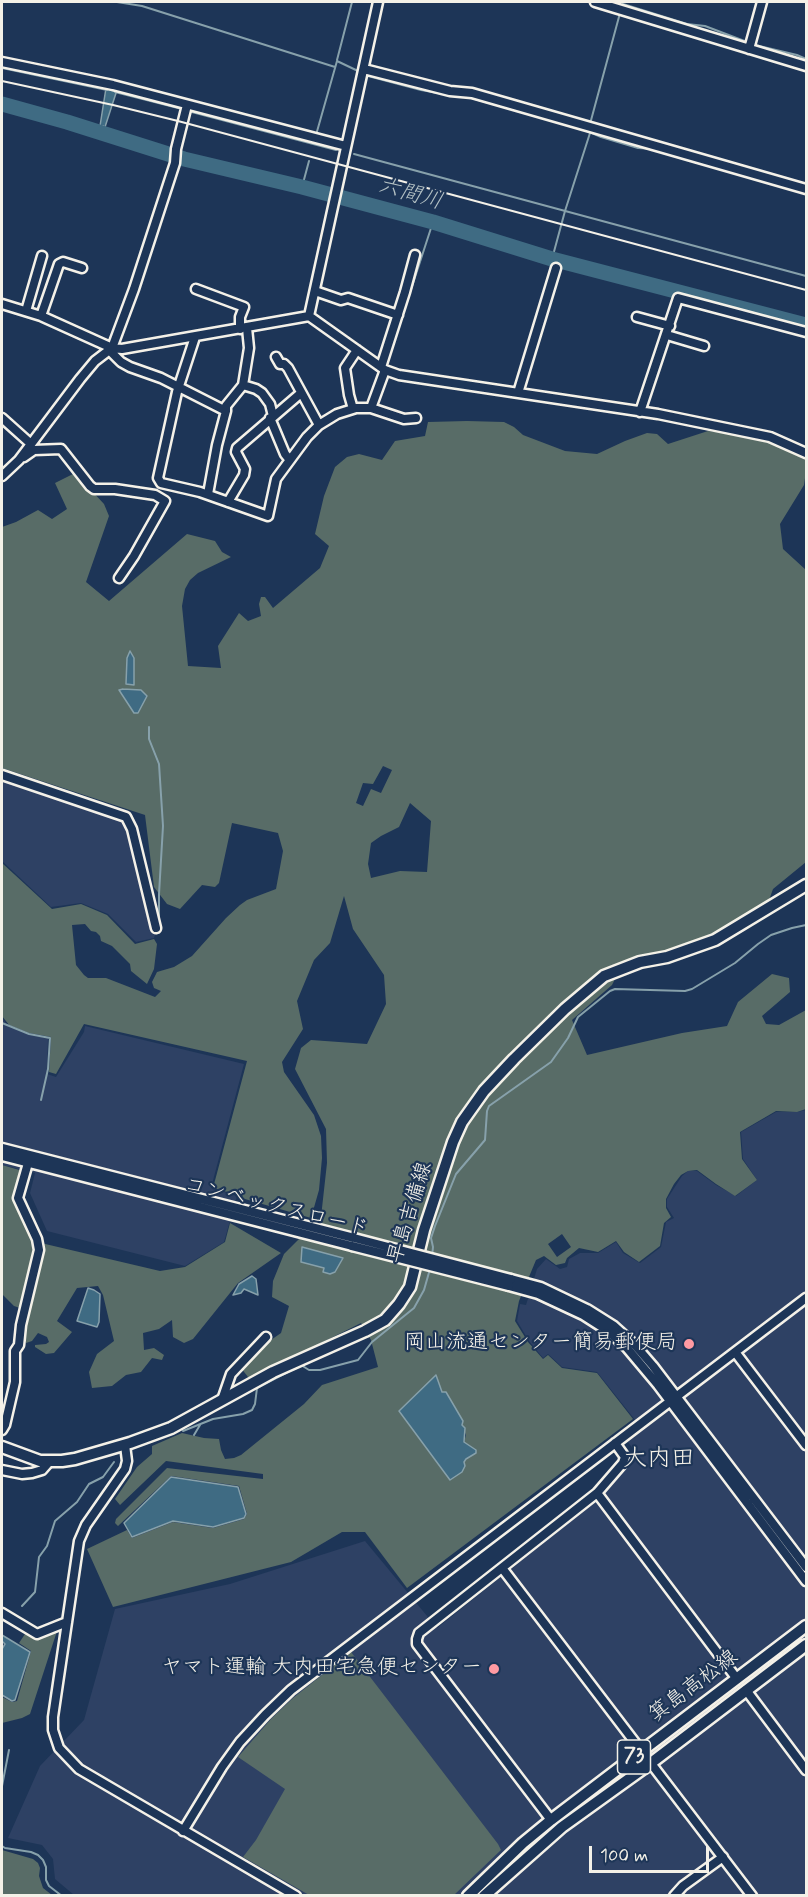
<!DOCTYPE html>
<html>
<head>
<meta charset="utf-8">
<style>
  body { margin:0 }
  #map { position:relative; width:808px; height:1897px; overflow:hidden; background:#1d3557; font-family:Mynerve,sans-serif }
  canvas { display:block }
  .frame { position:absolute; inset:0; border:3px solid #f4f1e8; pointer-events:none }
  .scale { position:absolute; left:589px; top:1846px; width:120px; height:27px; box-sizing:border-box; border:3px solid #f4f1e8; border-top:0; padding-left:8px; font-size:18px; line-height:21px; white-space:nowrap; color:#f4f1e8; -webkit-text-stroke:4px #1d3557; paint-order:stroke }
</style>
</head>
<body>
<div id="map">
<canvas width="808" height="1897"></canvas>
<div class="frame"></div>
<div class="scale">100 m</div>
</div>
<script>
const context = document.querySelector('canvas').getContext('2d');
context.lineJoin = 'round';
function paint(path, color) {
  context.fillStyle = color;
  context.fill(path, 'evenodd');
}
function shape(rows) {
  const path = new Path2D();
  for (const r of rows) {
    path.moveTo(r[0], r[1]);
    for (let i = 2; i < r.length; i += 2) path.lineTo(r[i], r[i + 1]);
  }
  return path;
}
function trace(path, color, width, dash) {
  context.strokeStyle = color;
  context.lineWidth = width;
  context.lineCap = dash ? 'butt' : 'round';
  context.setLineDash(dash || []);
  context.stroke(path);
}
function drawText(font, color, halo, rows, align = 'center') {
  context.font = font + ' Mynerve,"Klee One",sans-serif';
  context.lineWidth = 4.5;
  context.setLineDash([]);
  context.textBaseline = 'middle';
  context.strokeStyle = halo;
  context.fillStyle = color;
  for (const [text, x, y, turn = 0] of rows) {
    context.save();
    context.translate(x, y);
    context.rotate((+turn || 0) * Math.PI / 180);
    context.textAlign = isNaN(turn) ? turn : align;
    if (halo) context.strokeText(text, 0, 0);
    context.fillText(text, 0, 0);
    context.restore();
  }
}
paint(shape([
  [2,770,132,814,159,921,154,938,136,942,108,914,81,903,51,907,2,861],
  [2,1018,9,1027,29,1035,48,1038,47,1074,56,1077,84,1032,85,1026,244,1064,211,1188,237,1196,224,1242,185,1266,47,1231,30,1193,35,1173,2,1165],
  [806,1110,806,1895,74,1895,55,1879,53,1859,42,1845,8,1838,40,1766,84,1720,115,1609,230,1584,365,1541,437,1628,591,1505,638,1456,628,1442,643,1430,597,1372,562,1367,548,1354,543,1358,529,1341,517,1321,520,1304,526,1305,537,1269,546,1259,560,1269,567,1267,569,1259,580,1253,598,1253,616,1242,623,1253,640,1263,661,1247,666,1222,674,1218,667,1207,667,1199,682,1176,688,1171,697,1171,716,1185,736,1196,757,1180,743,1159,741,1132,776,1112,797,1112]
]), '#2e4164');
paint(shape([
  [467,421,504,422,514,427,523,435,565,451,597,454,625,441,647,433,657,434,668,444,708,431,734,433,768,440,806,457,806,471,804,485,780,524,783,549,806,570,806,862,773,889,768,903,738,922,710,936,667,954,622,965,612,985,572,1020,587,1055,682,1033,727,1026,738,1002,772,974,789,978,790,992,762,1016,766,1024,779,1025,806,1010,806,1109,797,1112,776,1111,740,1132,742,1159,757,1180,735,1196,716,1184,697,1170,688,1171,681,1175,674,1184,666,1199,666,1208,671,1217,664,1223,660,1246,639,1262,624,1252,616,1241,598,1252,579,1248,567,1258,565,1263,556,1265,544,1256,536,1260,519,1301,515,1321,528,1342,543,1359,548,1355,562,1368,597,1373,633,1419,407,1588,365,1532,342,1532,291,1562,113,1607,87,1549,127,1530,132,1538,173,1522,213,1528,244,1519,247,1514,239,1486,171,1476,118,1526,115,1523,116,1519,167,1468,263,1479,263,1474,166,1461,120,1505,115,1499,137,1467,152,1454,152,1446,182,1433,204,1438,219,1439,221,1450,225,1459,234,1458,241,1455,304,1404,322,1385,378,1367,371,1340,361,1323,251,1378,248,1377,241,1368,258,1349,281,1333,289,1306,272,1297,273,1281,284,1254,321,1217,327,1163,326,1129,295,1069,301,1048,311,1040,367,1044,386,1004,384,975,353,929,344,896,330,943,314,960,297,1001,303,1029,282,1062,284,1072,314,1115,321,1136,322,1158,319,1190,311,1218,238,1197,238,1195,213,1188,247,1061,84,1024,56,1074,49,1072,51,1037,29,1033,9,1025,2,1016,2,863,52,909,81,904,107,915,135,944,154,939,157,944,154,969,147,984,131,971,130,964,112,946,101,941,100,936,96,932,91,931,85,924,72,925,76,965,84,975,88,978,106,978,155,997,161,991,154,988,152,982,157,972,174,967,192,956,226,918,240,905,247,900,276,889,283,851,278,833,232,823,219,883,215,887,202,885,180,909,167,904,154,887,145,815,2,768,2,527,16,522,38,510,52,519,67,509,55,483,75,473,104,504,109,516,86,582,109,601,187,534,215,541,222,552,231,557,198,573,190,580,185,589,182,606,188,666,221,668,218,646,239,613,248,621,261,616,259,604,261,597,265,597,273,608,320,568,329,546,315,534,324,496,335,467,347,457,359,454,382,460,395,441,425,436,428,422],
  [383,766,392,770,381,793,371,789,363,806,356,803,363,783,373,784],
  [410,803,431,821,427,872,400,871,371,878,368,864,371,843,381,836,399,827],
  [562,1234,571,1247,557,1257,548,1244],
  [436,1376,442,1392,446,1392,463,1421,462,1425,466,1435,464,1442,475,1453,466,1459,450,1480,399,1411],
  [2,1165,23,1171,17,1195,41,1243,160,1271,185,1267,225,1242,230,1223,281,1253,238,1283,193,1339,184,1343,173,1337,172,1320,159,1329,143,1333,144,1350,154,1348,164,1355,162,1360,152,1358,141,1372,126,1375,112,1386,92,1388,89,1372,97,1354,114,1341,103,1295,98,1286,77,1288,57,1321,72,1332,54,1353,46,1354,35,1347,35,1345,46,1344,49,1342,47,1337,38,1333,32,1341,26,1343,24,1333,29,1311,14,1306,2,1294],
  [58,1628,30,1714,22,1718,2,1723,2,1697,12,1702,17,1701,31,1651,19,1643,27,1631],
  [351,1652,498,1844,501,1850,454,1895,309,1895,243,1857,256,1840,285,1789,238,1757,271,1719,293,1698],
  [2,1850,33,1859,38,1863,40,1868,39,1876,43,1888,52,1895,2,1895]
]), '#586c67');
const water = shape([
  [106,88,117,90,105,127,100,126,106,88],
  [130,651,134,658,134,685,126,684,127,658,130,651],
  [123,689,141,690,147,696,138,713,134,713,119,690,123,689],
  [302,1247,343,1258,335,1272,330,1274,323,1272,324,1268,301,1262,302,1247],
  [252,1276,256,1279,258,1295,244,1289,241,1293,233,1295,239,1284,252,1276],
  [88,1288,94,1290,100,1294,99,1322,97,1327,77,1321,88,1288],
  [436,1375,442,1392,446,1392,463,1421,462,1425,465,1428,464,1442,476,1450,476,1453,466,1459,464,1462,465,1466,462,1472,450,1480,399,1411,436,1375],
  [171,1477,238,1487,246,1514,244,1518,213,1527,173,1521,132,1537,124,1523,171,1477],
  [2,1635,30,1652,15,1700,12,1701,2,1695,2,1649,5,1644,2,1641,2,1635]
]);
paint(water, '#3f6b83');
trace(water, '#87a1ab', 1.5);
trace(shape([
  [117,2,142,6,335,67],
  [623,4,687,24,705,26,755,45,797,55,806,59],
  [337,60,352,2],
  [2,68,107,90],
  [368,76,421,90,449,95],
  [115,92,182,109],
  [464,96,533,115],
  [188,111,336,150],
  [590,124,623,2],
  [585,130,601,137,638,148,654,149],
  [101,133,103,126],
  [316,135,337,61,358,71],
  [354,154,806,276],
  [302,187,309,161],
  [552,259,565,211,590,133],
  [138,264,171,161],
  [806,325,806,299],
  [387,363,433,222],
  [149,727,149,739,159,764,163,826,159,894,159,920],
  [2,1023,29,1034,50,1038,48,1069,41,1100],
  [432,1257,433,1247,431,1238,435,1226,456,1174,485,1140,487,1111,489,1106,551,1062,568,1038,578,1017,610,991,615,989,685,991,692,989,735,963,758,944,771,935,792,928,806,925],
  [183,1431,213,1419,243,1414,252,1410,255,1404,257,1388,301,1365,309,1370,320,1370,358,1360,372,1342,414,1308,424,1290,430,1269],
  [194,1435,200,1425],
  [22,1606,35,1592,39,1557,47,1546,55,1521,77,1502,89,1484,103,1477,114,1462],
  [2,1786,9,1750],
  [2,1846,5,1848,31,1852,38,1855,43,1860,46,1867,46,1880,49,1886,62,1896]
]), '#87a1ab', 2);
trace(shape([
  [2,104,67,122,184,159,302,187,433,222,552,259,806,325]
]), '#3f6b83', 15);
const minor = shape([
  [595,2,806,66],
  [749,49,762,2],
  [2,62,113,85,346,146],
  [364,69,450,91,472,93,806,189],
  [196,289,244,307,240,317,240,329],
  [315,291,341,300,348,298,398,315],
  [2,304,41,316,112,348,122,349,309,316,385,370,399,375,658,414,770,437,806,453],
  [26,311,42,256],
  [41,316,59,264,63,262,82,268],
  [309,316,378,2],
  [637,317,670,326],
  [667,335,704,346],
  [195,337,177,392,158,478,161,483,200,492,268,516,276,479,307,437,319,425,337,414,356,408,371,408,385,370],
  [110,351,121,362,130,367,161,378,226,411,217,445,208,494],
  [276,357,280,364,284,364,288,368,319,425],
  [381,367,405,292,415,255],
  [243,385,249,348,247,328],
  [518,393,556,268],
  [371,408,404,419,416,418],
  [353,409,349,395,345,368,357,350],
  [226,411,226,406,243,385,256,389,262,393,270,404,273,416],
  [640,412,678,298,806,332],
  [2,418,31,444],
  [270,418,285,454,289,459],
  [24,457,34,450,61,449,90,486,94,489,115,489,155,495,165,501,134,556,119,578],
  [2,476,19,460,80,379,95,361,112,348,134,289,175,163,176,149,187,105],
  [228,502,244,475,245,469,236,452,237,448,301,393],
  [2,775,126,817,132,829,156,928],
  [2,1148,354,1238],
  [2,1156,352,1246],
  [511,1279,541,1287,587,1309,614,1326,634,1344,653,1366,806,1567],
  [509,1286,538,1294,583,1315,608,1331,627,1348,658,1385,806,1581],
  [735,1352,806,1445],
  [222,1400,231,1374,266,1337],
  [2,1430,5,1425,15,1382,15,1351,19,1345,21,1325,39,1250,37,1239,18,1198,28,1163],
  [125,1445,127,1461,125,1469,86,1525,79,1541,53,1717,53,1730,59,1748,79,1769,296,1896],
  [2,1470,22,1474,32,1473,42,1470,49,1462],
  [597,1493,737,1679],
  [502,1568,752,1896],
  [2,1613,37,1634,67,1622],
  [746,1690,806,1770],
  [551,1820,417,1644,417,1639,419,1633,597,1493,623,1463,625,1457,615,1443],
  [183,1831,222,1767,240,1742,265,1715,291,1690,806,1298],
  [674,1896,683,1886,723,1857]
]);
const major = shape([
  [2,1447,40,1461,62,1461,75,1459,130,1443,171,1428,273,1372,365,1331,385,1320,399,1304,410,1287,424,1230,453,1142,462,1122,484,1091,514,1059,565,1009,604,976,640,962,667,957,715,940,806,885],
  [468,1896,523,1843,551,1820,806,1626],
  [484,1896,562,1827,651,1763,806,1645]
]);
trace(minor, '#f4f1e8', 13);
trace(major, '#f4f1e8', 15);
trace(minor, '#1d3557', 8);
trace(major, '#1d3557', 10);
trace(shape([
  [2,81,113,105,178,121,806,290]
]), '#f4f1e8', 2);
const minorBridge = shape([
  [354,1238,511,1279],
  [352,1246,509,1286]
]);
trace(minorBridge, '#f4f1e8', 13, []);
trace(minorBridge, '#1d3557', 8);
for (const [x, y, r, color] of [
  [689,1344,6,"#ff9aa2"],
  [494,1669,6,"#ff9aa2"]
]) {
  const dot = new Path2D();
  dot.arc(x, y, r, 0, 2 * Math.PI);
  context.fillStyle = color;
  context.fill(dot);
  trace(dot, '#1d3557', 2);
}
for (const [x, y, w] of [
  [634,1757,33]
]) {
  const box = new Path2D();
  box.roundRect(x - w / 2, y - 17, w, 34, 4.5);
  context.fillStyle = '#1d3557';
  context.fill(box);
  trace(box, '#f4f1e8', 1.5);
}
drawText('bold 20px', '#f4f1e8', null, [
  ["73",634,1757]
]);
drawText('21px', '#f4f1e8', '#1d3557', [
  ["コンベックスロード",276,1208,14],
  ["早島吉備線",411,1213,-73],
  ["箕島高松線",694,1687,-37]
]);
drawText('21px', '#f4f1e8', '#1d3557', [
  ["岡山流通センター簡易郵便局",677,1344],
  ["ヤマト運輸 大内田宅急便センター",482,1669]
], 'right');
drawText('italic 22px', '#b5c2c5', '#1d3557', [
  ["六間川",410,195,16]
]);
drawText('24px', '#f4f1e8', '#1d3557', [
  ["大内田",659,1460]
]);
</script>
</body>
</html>
